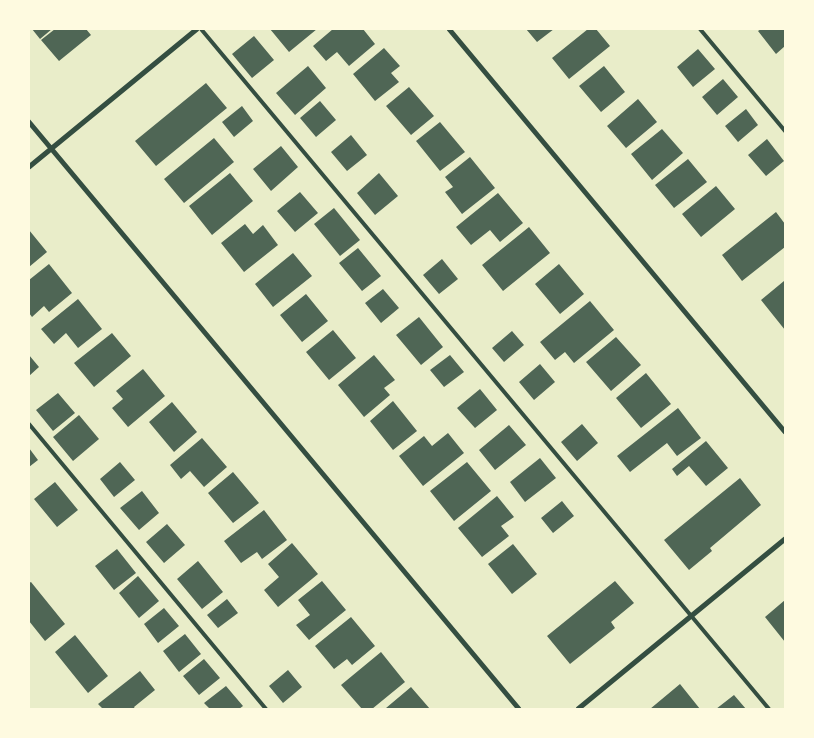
<!DOCTYPE html>
<html>
<head>
<meta charset="utf-8">
<style>
  body { margin:0 }
  #map { position:relative; width:814px; height:738px; overflow:hidden; background:#e9edc9; font-family:"Nunito Sans",sans-serif }
  canvas { display:block }
  .frame { position:absolute; inset:0; border:30px solid #fefae0; pointer-events:none }
</style>
</head>
<body>
<div id="map">
<canvas width="814" height="738"></canvas>
<div class="frame"></div>
</div>
<script>
const context = document.querySelector('canvas').getContext('2d');
context.lineJoin = 'round';
function paint(path, color) {
  context.fillStyle = color;
  context.fill(path, 'evenodd');
}
function shape(rows) {
  const path = new Path2D();
  for (const r of rows) {
    path.moveTo(r[0], r[1]);
    for (let i = 2; i < r.length; i += 2) path.lineTo(r[i], r[i + 1]);
  }
  return path;
}
function trace(path, color, width, dash) {
  context.strokeStyle = color;
  context.lineWidth = width;
  context.lineCap = dash ? 'butt' : 'round';
  context.setLineDash(dash || []);
  context.stroke(path);
}
paint(shape([
  [32,29,52,29,40,39],
  [55,29,86,29,91,35,59,61,41,40],
  [270,29,317,29,289,52],
  [333,29,363,29,375,44,349,66,337,52,326,61,313,46],
  [526,29,554,29,537,42],
  [588,29,596,29,610,46,569,79,552,58],
  [761,29,785,29,785,46,776,54,758,31],
  [254,36,274,60,252,78,232,54],
  [384,48,400,66,391,73,399,82,375,101,353,74],
  [698,49,715,69,693,87,677,67],
  [308,66,326,88,295,115,276,93],
  [604,66,625,92,601,112,579,86],
  [723,79,738,97,717,115,702,97],
  [206,83,227,108,156,166,135,141],
  [409,87,434,116,411,135,386,106],
  [638,99,657,122,626,148,607,126],
  [320,101,336,120,316,137,300,118],
  [242,106,253,121,234,137,222,122],
  [746,109,758,125,738,142,725,126],
  [440,122,465,152,440,171,416,141],
  [662,129,683,153,652,180,631,154],
  [351,135,367,155,347,171,331,152],
  [214,138,234,162,184,203,164,179],
  [767,139,784,161,766,176,748,155],
  [281,146,298,167,271,191,253,169],
  [470,157,495,188,462,214,445,192,453,187,445,177],
  [688,159,707,182,674,208,655,185],
  [230,173,253,201,212,235,189,206],
  [379,173,398,196,375,215,357,193],
  [716,186,735,209,701,237,682,214],
  [300,192,318,213,295,232,277,211],
  [498,193,523,223,500,242,490,230,471,245,456,227],
  [334,208,360,240,340,256,314,224],
  [776,212,785,224,785,247,742,281,722,255],
  [245,224,253,234,263,225,278,245,244,272,221,243],
  [529,227,550,253,503,291,482,265],
  [29,230,47,252,29,267],
  [358,248,381,276,362,291,339,263],
  [293,253,312,276,273,307,255,284],
  [442,259,458,279,439,294,423,275],
  [49,264,72,293,49,312,44,306,32,317,29,313,29,280],
  [559,264,584,294,560,314,535,284],
  [784,281,785,283,785,330,761,300],
  [383,289,399,308,381,323,365,303],
  [306,294,328,321,302,342,280,315],
  [78,299,102,329,78,348,66,333,54,344,41,329],
  [590,301,614,330,574,363,565,352,555,360,540,342],
  [419,317,443,347,421,365,396,335],
  [333,330,356,358,329,380,306,352],
  [512,331,524,345,504,362,492,348],
  [112,333,131,356,94,387,74,363],
  [616,337,641,365,611,391,586,362],
  [29,355,39,367,29,376],
  [374,355,395,380,384,388,390,395,364,417,338,385],
  [450,355,464,372,444,387,430,370],
  [540,364,555,382,534,400,519,382],
  [143,369,165,396,128,427,112,408,123,399,116,391],
  [646,373,671,404,641,428,616,398],
  [480,389,497,410,475,428,457,408],
  [58,393,75,413,53,431,36,410],
  [393,401,417,431,393,450,370,421],
  [172,402,197,432,174,452,149,422],
  [678,408,701,438,677,456,667,443,630,472,617,456],
  [79,415,99,439,73,461,53,437],
  [582,424,598,443,577,461,561,442],
  [509,425,526,445,495,470,479,450],
  [448,433,464,453,423,486,399,456,424,436,432,446],
  [202,438,227,467,204,487,190,471,181,479,170,465],
  [706,441,728,468,706,486,689,466,677,476,672,469],
  [29,448,38,460,29,467],
  [540,458,556,478,525,502,510,482],
  [120,462,135,480,114,497,100,479],
  [467,462,491,491,454,521,430,491],
  [233,472,259,503,233,523,208,493],
  [740,478,761,505,710,548,712,551,689,570,664,540],
  [55,482,78,510,57,527,34,499],
  [142,491,159,513,139,530,120,508],
  [497,496,514,517,501,526,509,536,482,557,458,528],
  [562,501,574,516,553,533,541,518],
  [264,510,287,540,262,559,257,552,241,563,224,541],
  [167,524,185,545,164,563,146,542],
  [292,543,318,574,278,607,264,590,279,577,268,564],
  [513,544,537,574,512,594,488,564],
  [117,549,136,573,114,590,95,566],
  [198,561,223,592,202,609,177,579],
  [138,576,159,601,139,618,119,593],
  [322,581,346,610,309,640,296,625,310,615,298,600],
  [615,581,634,603,611,622,615,628,570,664,547,636],
  [31,582,65,624,45,641,29,621,29,583],
  [227,599,238,613,218,628,207,615],
  [785,600,785,642,765,617],
  [164,608,179,626,158,643,144,624],
  [351,617,375,646,352,665,347,659,334,669,315,646],
  [185,634,201,654,179,672,163,651],
  [75,635,108,676,88,693,55,652],
  [381,652,405,682,372,709,362,709,341,685],
  [204,659,220,678,199,695,183,676],
  [288,670,302,687,283,703,269,686],
  [140,671,155,690,134,707,135,709,103,709,98,704],
  [680,684,700,709,650,709],
  [226,686,243,706,239,709,210,709,204,703],
  [411,687,430,709,387,709,386,708],
  [734,695,746,709,716,709]
]), '#4f6655');
trace(shape([
  [201,29,769,709],
  [700,29,785,131],
  [29,424,266,709]
]), '#344e41', 4);
trace(shape([
  [449,29,785,432],
  [29,122,519,709],
  [29,167,197,29],
  [578,709,785,539]
]), '#344e41', 5);
</script>
</body>
</html>
